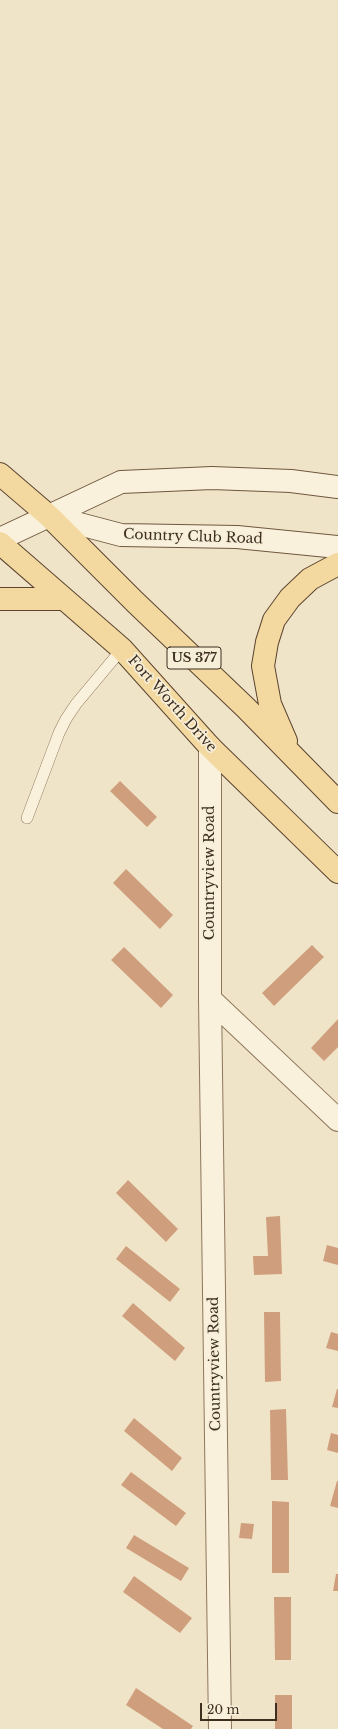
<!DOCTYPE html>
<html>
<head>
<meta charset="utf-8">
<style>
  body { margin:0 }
  #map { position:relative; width:338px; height:1729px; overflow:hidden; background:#f0e4c8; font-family:"Libre Baskerville",serif }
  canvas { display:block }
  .scale { position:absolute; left:200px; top:1703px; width:77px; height:18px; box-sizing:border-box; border:2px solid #3d2e20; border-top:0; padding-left:5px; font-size:12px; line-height:14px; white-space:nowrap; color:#3d2e20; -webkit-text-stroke:3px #f7eed8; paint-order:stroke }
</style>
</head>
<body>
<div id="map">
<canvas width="338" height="1729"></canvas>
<div class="scale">20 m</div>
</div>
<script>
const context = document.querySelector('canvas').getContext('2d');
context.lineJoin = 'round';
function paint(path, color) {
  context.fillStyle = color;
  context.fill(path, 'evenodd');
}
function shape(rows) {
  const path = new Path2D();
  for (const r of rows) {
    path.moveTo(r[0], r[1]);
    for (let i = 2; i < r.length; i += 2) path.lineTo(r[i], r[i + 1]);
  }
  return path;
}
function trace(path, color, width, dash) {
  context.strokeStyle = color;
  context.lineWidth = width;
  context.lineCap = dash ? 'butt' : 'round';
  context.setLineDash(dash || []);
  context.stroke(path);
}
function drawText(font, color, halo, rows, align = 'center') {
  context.font = font + ' "Libre Baskerville",serif';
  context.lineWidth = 3.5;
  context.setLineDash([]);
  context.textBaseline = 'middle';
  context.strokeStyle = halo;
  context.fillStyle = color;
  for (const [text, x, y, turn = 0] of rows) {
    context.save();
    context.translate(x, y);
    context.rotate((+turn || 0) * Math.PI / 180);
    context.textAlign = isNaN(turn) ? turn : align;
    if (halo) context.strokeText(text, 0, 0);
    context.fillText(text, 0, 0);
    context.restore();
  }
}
paint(shape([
  [120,781,157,817,147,827,110,791],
  [126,869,173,915,160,929,113,883],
  [312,945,324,957,274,1006,262,993],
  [124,947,173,995,161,1008,111,960],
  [338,1019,338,1047,324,1061,311,1048],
  [128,1180,178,1229,166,1242,116,1193],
  [280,1216,282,1274,254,1275,253,1256,268,1256,266,1217],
  [327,1245,338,1248,338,1265,323,1261],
  [126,1246,180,1289,170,1302,116,1259],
  [133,1303,185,1348,175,1361,122,1316],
  [264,1312,280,1312,281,1381,265,1382],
  [331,1332,338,1334,338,1351,326,1348],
  [337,1389,338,1389,338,1408,332,1407],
  [286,1409,288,1480,271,1480,270,1410],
  [134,1418,182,1458,172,1471,124,1431],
  [331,1433,338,1435,338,1453,327,1450],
  [131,1472,186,1513,176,1526,121,1485],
  [337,1481,338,1481,338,1508,330,1506],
  [272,1501,289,1502,289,1573,272,1573],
  [241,1523,254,1524,252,1539,239,1538],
  [134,1535,189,1568,181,1581,126,1548],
  [336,1574,338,1574,338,1591,333,1591],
  [134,1576,192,1618,180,1633,123,1592],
  [274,1597,291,1597,291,1660,275,1660],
  [136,1688,193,1726,191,1729,163,1729,126,1705],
  [275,1695,292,1695,292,1729,275,1729]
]), '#cf9f7d');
const service = shape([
  [27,818,59,733,66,719,76,704,122,649]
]);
const minor = shape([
  [210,747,210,999],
  [220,1729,210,999,338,1120]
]);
const secondary = shape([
  [49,516,121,535,237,537,338,547],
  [0,539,121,482,212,478,291,481,338,487]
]);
const primary = shape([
  [0,474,49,516,135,602,246,708,338,802],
  [0,543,122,649,210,747,338,872],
  [0,599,64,599],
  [286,741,270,704,263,666,267,642,274,620,290,598,310,579,338,564]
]);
trace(service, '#8d765c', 12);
trace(minor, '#8d765c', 24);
trace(secondary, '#6f573f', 24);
trace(primary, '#5b4430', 24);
trace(service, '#faf1dc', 11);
trace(minor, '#faf1dc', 22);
trace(secondary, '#faf1dc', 22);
trace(primary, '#f3d9a0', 22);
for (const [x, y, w] of [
  [194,658,54]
]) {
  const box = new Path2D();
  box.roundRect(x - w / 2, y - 11, w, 22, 3);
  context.fillStyle = '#f7eed8';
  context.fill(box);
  trace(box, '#3d2e20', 1);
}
drawText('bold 13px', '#3d2e20', null, [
  ["US 377",194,658]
]);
drawText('14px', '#3d2e20', '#f7eed8', [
  ["Country Club Road",193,537,2],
  ["Fort Worth Drive",172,704,48],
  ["Countryview Road",210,873,-90],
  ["Countryview Road",215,1364,-91]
]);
</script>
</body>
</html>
